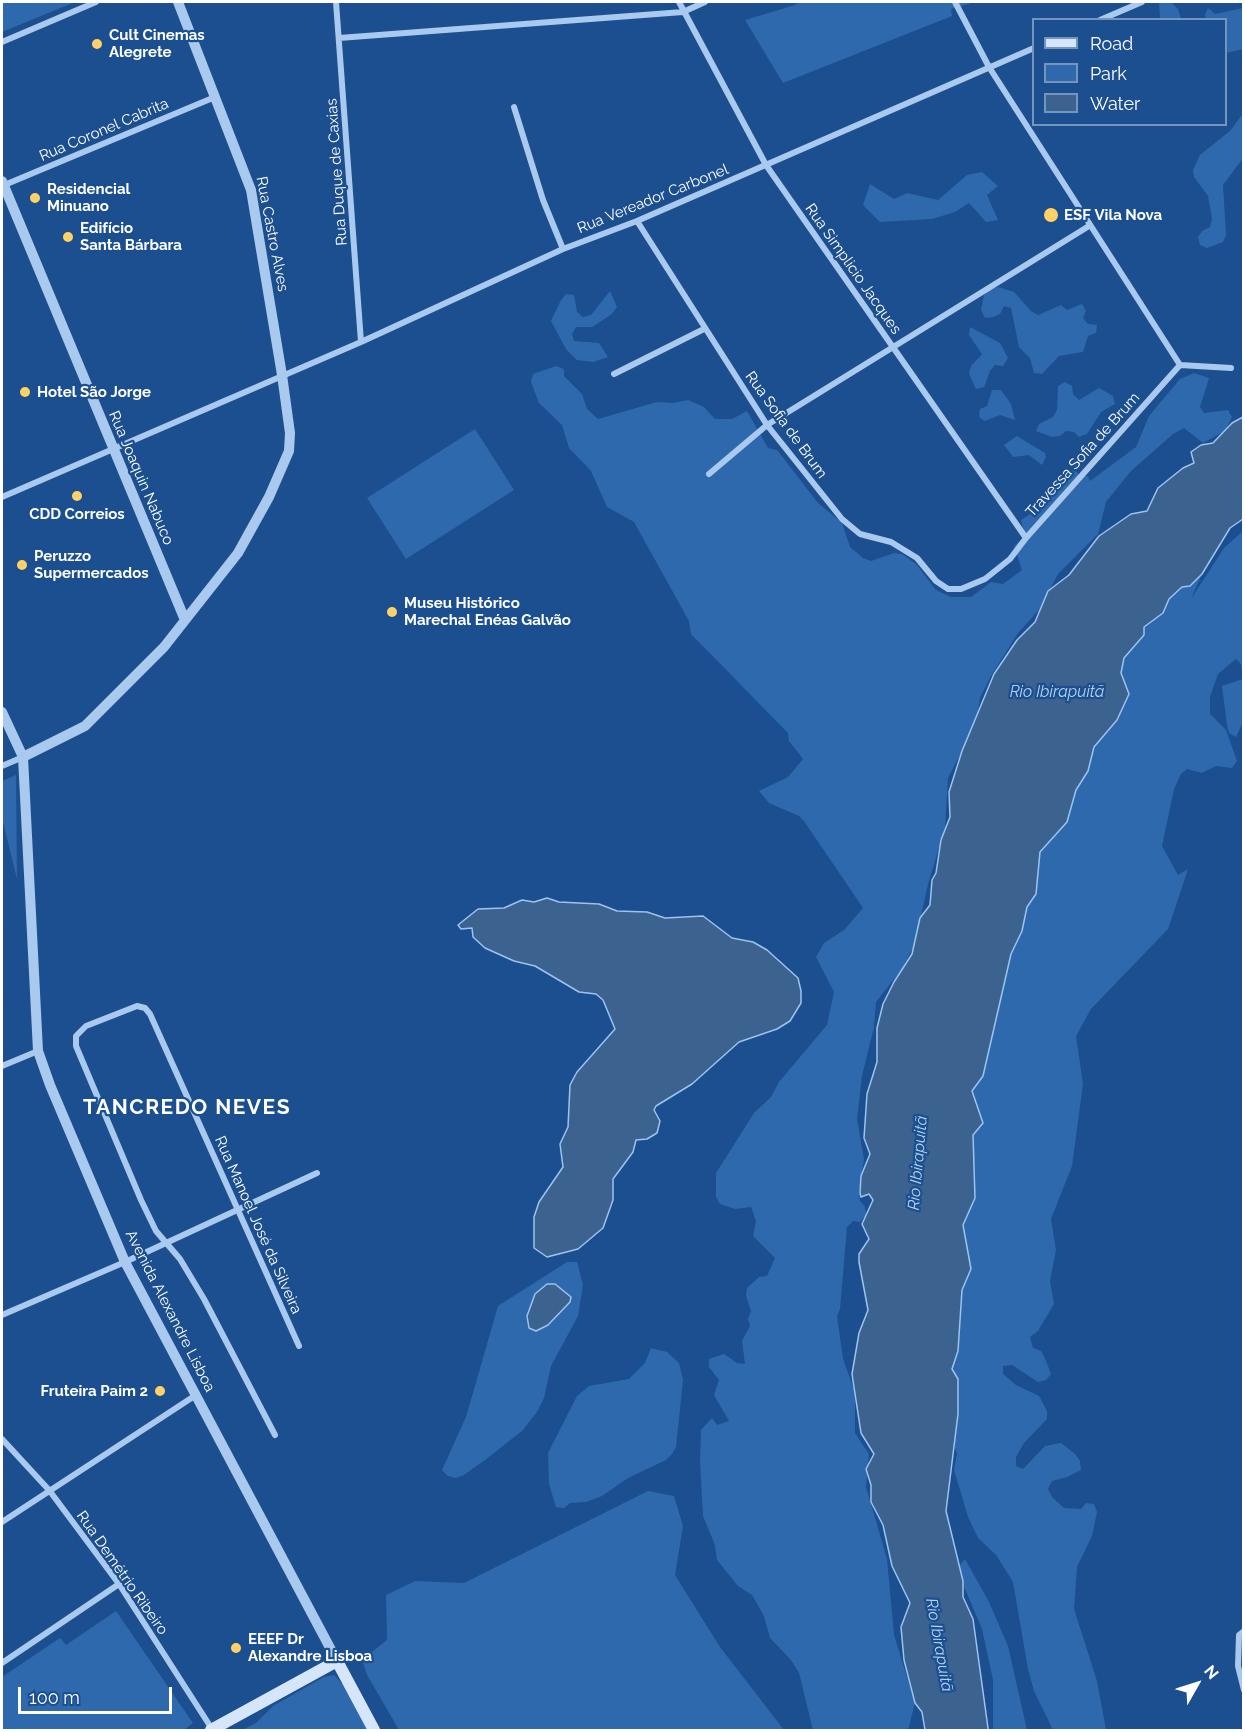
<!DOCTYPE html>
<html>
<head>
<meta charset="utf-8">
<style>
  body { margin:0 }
  #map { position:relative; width:1245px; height:1732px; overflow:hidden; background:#1b4f8f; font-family:Raleway,sans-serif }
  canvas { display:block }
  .frame { position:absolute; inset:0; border:3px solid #fff; pointer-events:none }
  .legend { position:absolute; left:1032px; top:18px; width:195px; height:108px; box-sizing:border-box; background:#1b4f8f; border:2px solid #7695bc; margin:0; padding:8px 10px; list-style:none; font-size:18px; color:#fff }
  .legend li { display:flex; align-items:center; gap:12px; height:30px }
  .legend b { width:30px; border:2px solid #7695bc }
  .north { position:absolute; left:1167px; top:1654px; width:60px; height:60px; -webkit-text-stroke:4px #1b4f8f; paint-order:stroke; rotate:51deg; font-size:16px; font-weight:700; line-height:24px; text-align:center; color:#fff }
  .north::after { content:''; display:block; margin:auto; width:21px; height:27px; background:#fff; clip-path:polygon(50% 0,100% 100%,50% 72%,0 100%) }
  .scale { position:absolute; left:18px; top:1687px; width:154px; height:27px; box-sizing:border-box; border:3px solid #fff; border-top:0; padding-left:8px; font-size:18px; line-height:21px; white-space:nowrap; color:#fff; -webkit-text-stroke:4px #1b4f8f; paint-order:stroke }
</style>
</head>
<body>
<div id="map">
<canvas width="1245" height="1732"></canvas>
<div class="frame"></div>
<ul class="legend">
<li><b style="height:8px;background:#d6e6fa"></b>Road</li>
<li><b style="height:16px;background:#2e69ad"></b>Park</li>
<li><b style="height:16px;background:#3c6290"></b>Water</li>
</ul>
<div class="north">N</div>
<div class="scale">100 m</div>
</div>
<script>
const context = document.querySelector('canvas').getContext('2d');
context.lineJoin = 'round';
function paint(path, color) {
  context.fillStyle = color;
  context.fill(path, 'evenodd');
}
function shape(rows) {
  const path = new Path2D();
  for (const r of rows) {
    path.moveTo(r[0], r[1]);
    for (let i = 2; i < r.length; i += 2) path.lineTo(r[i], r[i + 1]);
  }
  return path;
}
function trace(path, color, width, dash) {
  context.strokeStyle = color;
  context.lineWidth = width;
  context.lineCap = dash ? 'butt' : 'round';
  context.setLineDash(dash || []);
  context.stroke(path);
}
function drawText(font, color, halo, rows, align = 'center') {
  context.font = font + ' Raleway,sans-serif';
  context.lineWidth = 4.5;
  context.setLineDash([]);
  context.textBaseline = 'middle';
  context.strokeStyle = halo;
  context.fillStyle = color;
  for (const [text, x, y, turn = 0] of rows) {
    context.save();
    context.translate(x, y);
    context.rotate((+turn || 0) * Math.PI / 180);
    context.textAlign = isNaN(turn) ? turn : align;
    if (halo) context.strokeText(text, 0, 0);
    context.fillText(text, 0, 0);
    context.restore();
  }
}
paint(shape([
  [2,2,75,2,2,32],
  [799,2,975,2,951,9,952,16,783,83,745,20,795,5],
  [1159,2,1171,2,1178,9,1181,19,1160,19],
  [1208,8,1215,14,1243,8,1243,49,1226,53,1226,20,1206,19,1205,15],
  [1241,116,1243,116,1243,158,1223,185,1226,235,1223,242,1207,248,1200,245,1198,237,1202,231,1210,227,1212,219,1208,196,1194,177,1193,170,1200,155,1231,130],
  [982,172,998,186,987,195,998,220,986,222,969,203,955,212,932,219,880,222,863,205,870,184,894,199,907,193,938,200,967,175],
  [998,287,1014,292,1031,311,1038,315,1061,305,1067,310,1082,304,1086,311,1083,318,1088,324,1097,325,1096,333,1088,336,1083,352,1059,356,1042,374,1034,373,1030,358,1019,347,1011,308,1004,306,1000,314,993,317,985,318,981,310,984,295,990,289],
  [610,291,617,307,612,314,592,327,576,327,572,334,574,341,599,343,608,357,593,362,577,360,566,349,551,321,561,300,566,294,574,295,577,312,583,317,591,315],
  [970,327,1000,343,1008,358,1003,366,995,365,990,371,984,387,976,389,969,374,971,366,982,354,969,335],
  [556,366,564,369,564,376,582,394,587,409,598,419,657,402,673,403,688,400,704,407,715,419,732,419,747,411,768,448,777,450,818,503,842,523,850,547,863,558,871,561,894,553,902,554,916,564,936,590,951,597,971,597,991,582,1003,584,1022,570,1014,546,1025,536,1021,520,1046,504,1054,490,1059,475,1074,469,1080,476,1088,476,1090,481,1136,447,1149,416,1180,379,1194,373,1209,378,1200,407,1204,413,1228,410,1232,417,1225,431,1203,443,1184,428,1173,434,1131,471,1106,502,1098,534,1058,574,1039,610,1018,633,991,676,980,698,976,724,948,778,945,828,928,884,915,944,902,969,876,1002,874,1027,862,1076,857,1119,864,1159,859,1193,860,1201,865,1207,866,1215,860,1222,853,1221,847,1227,840,1309,837,1316,843,1359,855,1392,855,1433,869,1454,866,1487,887,1559,894,1635,915,1703,908,1730,813,1730,799,1673,791,1660,770,1638,764,1616,752,1595,738,1586,717,1560,715,1545,703,1516,700,1461,701,1430,712,1418,717,1425,729,1421,714,1395,719,1380,709,1367,709,1359,724,1354,737,1363,745,1364,742,1341,750,1326,748,1319,751,1311,746,1296,747,1288,759,1277,767,1276,775,1258,753,1236,756,1221,751,1207,735,1209,720,1204,716,1197,716,1173,754,1113,771,1097,779,1082,827,1025,834,992,816,957,824,943,844,930,863,908,804,821,799,816,769,803,759,791,788,777,803,759,789,741,788,733,691,634,689,621,634,522,607,507,591,471,569,448,562,425,539,403,531,382,533,374],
  [1065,382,1072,386,1073,394,1079,400,1099,388,1113,396,1115,404,1101,412,1087,434,1079,437,1074,432,1066,431,1060,436,1052,437,1036,431,1039,424,1053,417,1057,410,1058,386],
  [992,390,1001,390,1011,404,1015,420,1000,415,985,421,979,417,980,409,987,406],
  [475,429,514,490,406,559,367,498],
  [1017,436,1045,453,1046,457,1042,465,1029,455,1013,457,1004,445],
  [1243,531,1244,720,1236,737,1229,733,1227,725,1222,686,1243,679,1241,664,1236,659,1218,674,1210,697,1210,714,1226,730,1237,761,1232,768,1216,766,1202,773,1187,769,1181,774,1174,789,1162,846,1178,875,1188,869,1168,929,1091,1009,1076,1036,1083,1084,1072,1166,1051,1219,1056,1250,1050,1281,1054,1304,1038,1331,1030,1337,1033,1348,1041,1351,1045,1358,1051,1374,1046,1380,1038,1382,1012,1365,1003,1366,1003,1374,1016,1385,1039,1396,1047,1411,1047,1419,1024,1443,1016,1457,1016,1466,1023,1469,1045,1446,1061,1443,1075,1454,1080,1461,1081,1470,1067,1477,1052,1481,1048,1489,1052,1497,1064,1508,1081,1509,1086,1503,1094,1504,1097,1512,1092,1536,1077,1567,1074,1609,1097,1681,1106,1730,1053,1730,1034,1691,1028,1669,1013,1582,996,1555,978,1538,968,1517,954,1470,957,1454,953,1442,958,1414,958,1379,952,1369,958,1351,962,1290,971,1269,963,1225,975,1198,971,1091,983,1076,1011,953,1022,931,1027,907,1036,894,1040,852,1067,822,1076,790,1088,771,1094,747,1117,720,1129,694,1121,673,1124,658,1144,635,1144,627,1163,613,1169,599,1182,587,1190,586,1202,574,1191,599,1224,548],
  [16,775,17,879,2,818,2,781],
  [567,1262,577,1262,583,1285,578,1316,551,1366,544,1398,537,1412,522,1431,485,1460,464,1475,456,1478,448,1476,442,1470,466,1417,498,1306],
  [651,1348,667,1352,679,1363,683,1380,676,1447,672,1454,666,1460,628,1478,602,1496,586,1502,570,1503,564,1508,556,1507,549,1484,548,1453,577,1396,589,1386,629,1379,645,1363],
  [648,1491,674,1496,683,1526,675,1575,720,1647,784,1730,399,1730,367,1675,362,1660,387,1640,386,1595,415,1581,464,1583],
  [965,1559,989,1602,1008,1646,1027,1730,993,1730,993,1680,982,1629,962,1582,960,1565],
  [116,1611,193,1723,184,1730,2,1730,2,1677,60,1638,66,1645],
  [334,1675,347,1689,370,1730,242,1730,256,1723,273,1706,324,1677]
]), '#2e69ad');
const water = shape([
  [1243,417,1243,519,1230,528,1202,574,1190,586,1182,587,1169,599,1163,613,1144,627,1144,635,1124,658,1121,673,1129,694,1117,720,1094,747,1088,771,1076,790,1067,822,1040,852,1036,894,1027,907,1022,931,1011,954,983,1076,972,1091,983,1123,973,1135,975,1198,963,1225,971,1269,962,1290,958,1351,952,1369,958,1379,958,1414,946,1511,963,1581,963,1597,973,1619,988,1728,988,1730,925,1730,922,1712,915,1703,904,1660,901,1627,910,1603,892,1566,883,1525,871,1502,871,1485,866,1469,874,1454,861,1433,852,1374,859,1333,868,1310,859,1262,859,1254,869,1239,862,1224,873,1200,869,1194,861,1197,860,1193,861,1176,870,1154,864,1138,867,1094,877,1062,877,1028,883,1004,894,982,912,954,920,918,930,905,932,880,936,873,941,840,950,817,949,792,962,751,994,674,1017,640,1035,622,1048,591,1069,575,1099,536,1131,514,1147,511,1158,488,1183,468,1194,463,1191,452,1201,445,1213,443,1232,423,1243,417],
  [547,898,559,902,599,904,617,911,647,912,665,918,703,916,732,938,753,942,767,950,798,978,801,991,801,1003,790,1021,777,1029,739,1042,692,1084,656,1106,654,1110,660,1121,657,1133,647,1139,636,1140,633,1152,613,1179,613,1200,603,1228,578,1249,547,1257,534,1248,534,1217,539,1202,563,1167,560,1144,568,1127,570,1085,577,1072,615,1029,603,1000,596,994,579,992,535,966,514,961,485,948,473,937,472,928,461,929,458,925,478,909,504,908,522,900,534,902,547,898],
  [547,1284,555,1284,571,1297,570,1302,548,1325,536,1331,529,1328,527,1316,535,1294,547,1284]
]);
paint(water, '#3c6290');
trace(water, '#9cc4f0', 1.5);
trace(shape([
  [336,2,361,342],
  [679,2,766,165,1026,538],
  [955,2,989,67,1180,365],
  [1100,20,1142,2],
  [339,38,683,12,705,2],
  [2,42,96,2],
  [514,107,543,200,563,249],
  [2,186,215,97],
  [637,221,767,425,842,519,860,534,891,542,917,558,936,581,948,589,961,589,985,579,1010,559,1026,538,1180,365,1231,368],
  [614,374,704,329],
  [709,474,767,425,1089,226],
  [2,497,361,342,563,249,637,221,1034,48],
  [2,766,23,757],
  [2,1066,38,1051],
  [2,1315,125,1262,317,1173],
  [275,1435,204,1299,180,1259,156,1231,141,1200,76,1046,76,1036,86,1026,137,1006,145,1008,150,1014,299,1346],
  [2,1439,49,1490,119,1584,212,1729],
  [2,1522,196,1395],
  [1244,1631,1239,1635,1238,1666,1244,1690],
  [2,1663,119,1584]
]), '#a9c9ee', 6);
trace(shape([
  [2,181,185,620],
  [2,712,23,757,38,1051,50,1085,125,1262,337,1661],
  [23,757,85,726,164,647,238,553,269,497,289,451,290,433,282,375,251,190,178,2]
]), '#a9c9ee', 10);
trace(shape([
  [211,1730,337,1661,374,1730]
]), '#d6e6fa', 12);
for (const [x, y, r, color] of [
  [97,44,6,"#ffd166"],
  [35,198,6,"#ffd166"],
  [1051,215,8,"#ffd166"],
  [68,237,6,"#ffd166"],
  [25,392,6,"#ffd166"],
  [77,496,6,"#ffd166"],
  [22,565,6,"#ffd166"],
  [392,612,6,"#ffd166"],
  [160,1391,6,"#ffd166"],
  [236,1648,6,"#ffd166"]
]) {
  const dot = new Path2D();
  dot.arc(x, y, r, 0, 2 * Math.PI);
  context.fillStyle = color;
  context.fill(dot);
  trace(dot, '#1b4f8f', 2);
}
drawText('bold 15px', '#fff', '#1b4f8f', [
  ["Cult Cinemas",109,35],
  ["Alegrete",109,52],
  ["Residencial",47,189],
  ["Minuano",47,206],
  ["ESF Vila Nova",1064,215],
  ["Edifício",80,228],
  ["Santa Bárbara",80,245],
  ["Hotel São Jorge",37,392],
  ["CDD Correios",77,514,"center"],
  ["Peruzzo",34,556],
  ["Supermercados",34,573],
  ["Museu Histórico",404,603],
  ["Marechal Enéas Galvão",404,620],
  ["Fruteira Paim 2",148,1391,"right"],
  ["EEEF Dr",248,1639],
  ["Alexandre Lisboa",248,1656]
], 'left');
drawText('15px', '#fff', '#1b4f8f', [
  ["Rua Coronel Cabrita",104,130,-23],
  ["Rua Duque de Caxias",337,172,-94],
  ["Rua Vereador Carbonel",653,199,-22],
  ["Rua Castro Alves",272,234,79],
  ["Rua Simplicio Jacques",853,269,55],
  ["Rua Sofia de Brum",786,425,54],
  ["Travessa Sofia de Brum",1083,455,-48],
  ["Rua Joaquin Nabuco",141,478,67],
  ["Rua Manoel José da Silveira",258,1225,66],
  ["Avenida Alexandre Lisboa",170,1311,63],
  ["Rua Demétrio Ribeiro",122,1573,55]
]);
drawText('italic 16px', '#b5d3f5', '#1b4f8f', [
  ["Rio Ibirapuitã",1057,692],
  ["Rio Ibirapuitã",918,1163,-85],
  ["Rio Ibirapuitã",939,1645,80]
]);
context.letterSpacing = '1.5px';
drawText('bold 21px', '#fff', '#1b4f8f', [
  ["TANCREDO NEVES",187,1108]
]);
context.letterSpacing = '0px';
</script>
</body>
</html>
